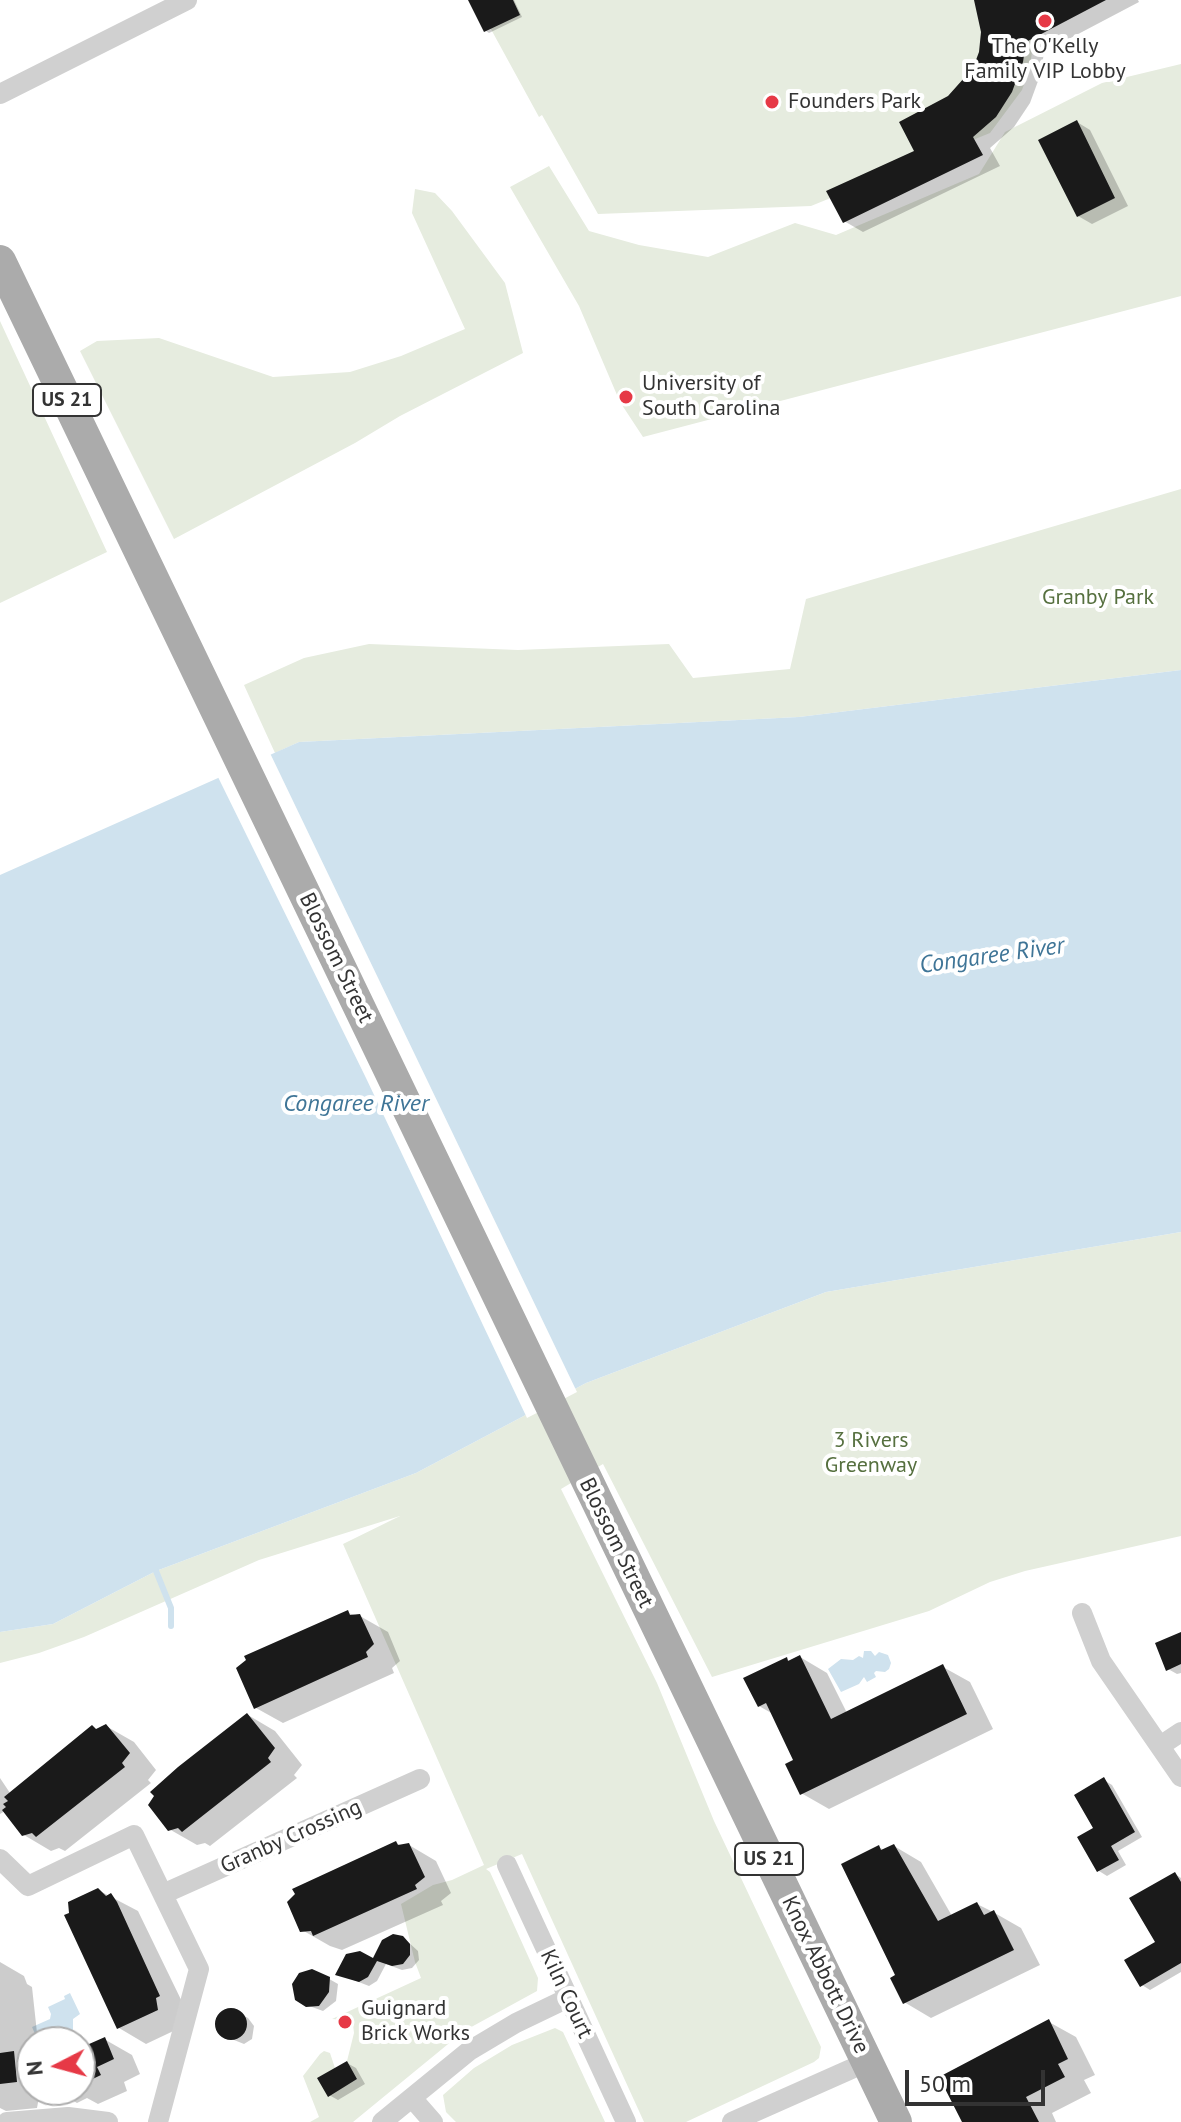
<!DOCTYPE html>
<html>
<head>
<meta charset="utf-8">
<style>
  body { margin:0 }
  #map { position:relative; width:1181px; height:2122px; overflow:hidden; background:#fff; font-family:"PT Sans",sans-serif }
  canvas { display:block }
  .north { position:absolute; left:16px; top:2026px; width:80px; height:80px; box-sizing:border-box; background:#fff; border:2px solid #adadad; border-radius:50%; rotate:264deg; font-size:22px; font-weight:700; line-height:32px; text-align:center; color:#333 }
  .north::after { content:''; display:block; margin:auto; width:28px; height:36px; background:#e63946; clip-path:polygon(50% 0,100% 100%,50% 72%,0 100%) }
  .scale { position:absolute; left:905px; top:2070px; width:140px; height:36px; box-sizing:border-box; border:4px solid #333; border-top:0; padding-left:10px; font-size:24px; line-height:28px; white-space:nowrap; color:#333; -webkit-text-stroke:6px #fff; paint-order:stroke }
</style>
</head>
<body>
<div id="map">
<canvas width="1181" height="2122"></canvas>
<div class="north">N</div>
<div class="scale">50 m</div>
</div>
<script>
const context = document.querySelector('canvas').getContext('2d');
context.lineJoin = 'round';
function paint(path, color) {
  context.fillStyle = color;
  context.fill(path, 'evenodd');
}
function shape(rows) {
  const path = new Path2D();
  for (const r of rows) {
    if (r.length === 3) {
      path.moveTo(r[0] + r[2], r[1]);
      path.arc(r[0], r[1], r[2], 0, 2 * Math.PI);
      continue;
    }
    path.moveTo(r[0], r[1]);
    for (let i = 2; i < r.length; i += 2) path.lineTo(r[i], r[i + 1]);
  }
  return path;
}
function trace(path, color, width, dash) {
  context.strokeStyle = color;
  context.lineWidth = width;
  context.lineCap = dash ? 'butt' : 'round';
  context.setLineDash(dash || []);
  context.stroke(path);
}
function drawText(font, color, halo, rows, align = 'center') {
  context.font = font + ' "PT Sans",sans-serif';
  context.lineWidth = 8;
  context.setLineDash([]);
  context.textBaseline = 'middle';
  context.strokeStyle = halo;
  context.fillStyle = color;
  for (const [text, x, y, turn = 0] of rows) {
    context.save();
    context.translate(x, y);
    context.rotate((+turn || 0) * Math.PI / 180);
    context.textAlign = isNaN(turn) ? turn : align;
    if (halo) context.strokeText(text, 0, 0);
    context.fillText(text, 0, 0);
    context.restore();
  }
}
paint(shape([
  [475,0,1024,0,1033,32,1033,44,1030,67,1022,90,990,133,811,206,598,214,542,115,539,117],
  [1181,64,1181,296,643,437,620,402,579,306,510,187,549,166,589,231,639,245,708,257,795,223,836,235,979,174,1005,132,1102,83],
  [415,189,435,193,452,211,505,283,523,353,400,416,355,443,174,539,80,351,97,341,159,338,273,377,350,372,401,356,465,329,412,213],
  [0,321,107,552,0,603],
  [1181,489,1181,670,799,717,299,742,275,753,244,685,304,658,369,644,518,650,669,644,693,678,790,669,806,599],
  [1181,1232,1181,1536,1025,1571,990,1582,929,1611,712,1677,603,1464,561,1489,657,1683,714,1821,821,2047,819,2058,814,2062,686,2122,644,2122,522,1854,486,1869,490,1872,538,1978,537,1991,464,2031,353,2122,310,2122,319,2117,303,2076,320,2054,324,2051,330,2053,335,2068,328,2096,357,2079,347,2061,354,2033,353,2024,348,2020,332,2019,421,1978,415,1962,401,1904,433,1885,452,1880,484,1865,343,1544,400,1516,259,1560,84,1637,39,1653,0,1663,0,1632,53,1624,156,1571,416,1473,586,1383,826,1292],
  [555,2028,563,2032,605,2122,456,2122,446,2112,443,2095,474,2068,512,2045]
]), '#e6ecdf');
paint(shape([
  [1181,670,1181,1232,826,1292,586,1383,416,1473,156,1571,53,1624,0,1632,0,875,299,742,799,717],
  [864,1651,871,1651,875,1656,879,1652,888,1655,891,1663,889,1669,885,1672,876,1671,874,1673,876,1677,867,1682,864,1677,859,1684,841,1692,828,1669,841,1659,853,1660,859,1656,863,1658],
  [70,1993,80,2014,73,2019,73,2030,42,2042,38,2033,35,2034,32,2027,50,2019,51,2014,48,2007,65,1999,64,1996]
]), '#cfe2ee');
paint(shape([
  [269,751,577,1392,527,1418,366,1078,217,775]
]), '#fff');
paint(shape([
  [471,0,514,0,522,17,489,33,486,31],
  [976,0,1138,0,1139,2,1044,52,1041,73,1030,103,1014,127,990,148,1000,166,863,232,844,221,917,152,950,98,974,69,981,52,983,32],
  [1077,122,1090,130,1128,206,1092,224,1078,216],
  [347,1613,360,1616,388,1632,400,1661,392,1668,394,1673,283,1723,256,1708,248,1661],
  [1181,1634,1181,1673,1177,1674,1168,1669],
  [800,1657,827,1673,847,1713,943,1667,970,1682,993,1729,829,1809,801,1793,795,1761,773,1714,759,1706,787,1659,791,1662],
  [248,1715,275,1731,302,1765,294,1775,297,1778,210,1846,205,1843,197,1845,169,1829],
  [106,1726,134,1742,156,1770,148,1780,151,1783,65,1851,59,1848,51,1851,24,1835,5,1811,0,1814,0,1778,10,1793],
  [1104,1780,1112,1785,1142,1837,1118,1851,1126,1865,1107,1876,1099,1871,1096,1829],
  [396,1843,402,1846,409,1845,436,1861,451,1893,441,1901,443,1905,342,1950,330,1946,302,1930],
  [894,1846,921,1862,952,1916,977,1904,993,1912,1021,1928,1040,1965,931,2018,904,2002,898,1976,879,1847,885,1851],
  [1175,1874,1181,1878,1181,1972,1150,1990,1142,1985,1158,1943],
  [98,1890,138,1911,187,2012,184,2026,146,2044,119,2028],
  [407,1941,418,1951,419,1960,412,1968,402,1970,386,1964,377,1981,369,1986,338,1974,374,1961],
  [0,1962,24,1976,27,1984,32,1987,38,2042,32,2042,32,2090,43,2090,44,2097,39,2097,37,2108,6,2111,0,2108],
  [317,1972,338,1984,336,2001,323,2011,301,2003],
  [226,2011,239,2013,248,2018,254,2026,252,2039,244,2044,224,2036,217,2026,219,2017],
  [1049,2022,1076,2037,1095,2075,1084,2080,1091,2093,1052,2113,1056,2122,971,2122],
  [104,2039,132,2055,140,2074,124,2082,127,2091,98,2104,87,2098,77,2103,54,2090,80,2090,80,2042,83,2041,92,2045],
  [347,2063,356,2068,365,2084,338,2100,329,2095]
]), '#0003');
trace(shape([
  [156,1571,171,1608,171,1626]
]), '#cfe2ee', 6);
paint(shape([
  [468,0,513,0,520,15,484,32],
  [974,0,1106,0,1026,42,1023,62,1012,92,996,117,973,137,983,155,843,223,826,191,914,151,899,122,948,96,973,68,979,52,981,32],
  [1077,120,1115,198,1077,217,1038,140],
  [348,1610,350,1615,360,1614,374,1644,366,1652,368,1657,254,1709,236,1668,246,1660,244,1656],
  [1181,1632,1181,1664,1166,1671,1155,1643],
  [800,1655,831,1719,943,1664,967,1714,800,1795,785,1764,793,1760,766,1703,758,1707,743,1678,787,1657,788,1661],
  [247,1713,275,1748,268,1758,271,1762,182,1832,178,1828,168,1831,148,1805,154,1796,150,1792,178,1767],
  [106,1724,130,1753,122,1763,125,1767,36,1837,32,1833,22,1836,2,1810,6,1807,3,1804,8,1801,4,1797,92,1725,96,1729],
  [1104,1777,1135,1832,1111,1846,1119,1860,1097,1872,1077,1837,1093,1828,1074,1795],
  [396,1841,398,1845,409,1843,425,1877,415,1885,417,1889,313,1936,311,1931,300,1932,287,1902,295,1894,292,1889],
  [894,1844,938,1921,977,1902,984,1915,994,1910,1014,1950,903,2004,890,1978,895,1975,841,1864,879,1845,881,1850],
  [1175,1872,1181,1882,1181,1963,1140,1987,1124,1960,1155,1942,1129,1898],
  [98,1888,106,1896,111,1893,117,1902,160,1996,156,1998,158,2010,117,2029,64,1915,69,1913,68,1902],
  [393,1934,403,1936,410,1944,410,1955,403,1964,392,1966,377,1961,368,1977,359,1982,335,1975,346,1954,360,1951,373,1958,382,1940],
  [312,1969,330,1977,329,1992,319,2006,306,2007,295,2000,292,1984,299,1973],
  [231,2024,16],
  [1049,2019,1068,2059,1058,2064,1065,2077,1026,2097,1039,2122,962,2122,939,2077],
  [105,2037,114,2059,97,2067,101,2075,80,2085,80,2048],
  [14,2051,17,2082,0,2084,0,2053],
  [347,2061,357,2079,328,2097,317,2078]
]), '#1a1a1a');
trace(shape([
  [0,94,187,0],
  [1082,1613,1101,1661,1181,1777],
  [1160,1746,1181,1732],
  [0,1859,28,1886,134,1835,199,1969,158,2122],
  [507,1865,626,2122],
  [163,1894,420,1779],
  [412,2098,433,2122],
  [7,2122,68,2117,108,2122],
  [382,2122,469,2051,516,2023,568,1998],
  [732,2122,867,2062]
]), '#d0d0d0', 20);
trace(shape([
  [0,261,896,2122]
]), '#ababab', 32);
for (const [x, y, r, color] of [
  [1045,21,8,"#e63946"],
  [772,102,8,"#e63946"],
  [626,397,8,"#e63946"],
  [345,2022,8,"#e63946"]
]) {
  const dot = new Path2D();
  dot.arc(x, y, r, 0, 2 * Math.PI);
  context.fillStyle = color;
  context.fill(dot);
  trace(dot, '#fff', 3);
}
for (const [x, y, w] of [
  [67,400,68],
  [769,1859,68]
]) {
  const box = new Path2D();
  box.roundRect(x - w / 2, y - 16, w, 32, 6);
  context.fillStyle = '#fff';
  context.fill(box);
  trace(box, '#333', 2);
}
drawText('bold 20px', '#333', null, [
  ["US 21",67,400],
  ["US 21",769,1859]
]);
drawText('22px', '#333', '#fff', [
  ["The O'Kelly",1045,47,"center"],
  ["Family VIP Lobby",1045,72,"center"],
  ["Founders Park",788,102],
  ["University of",642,384],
  ["South Carolina",642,409],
  ["Guignard",361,2009],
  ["Brick Works",361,2034]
], 'left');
drawText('22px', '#56703f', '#fff', [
  ["Granby Park",1098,598],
  ["3 Rivers",871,1441],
  ["Greenway",871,1466]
]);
drawText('22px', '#333', '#fff', [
  ["Blossom Street",336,958,64],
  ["Blossom Street",616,1543,64],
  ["Granby Crossing",291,1837,-24],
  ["Knox Abbott Drive",825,1975,64],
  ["Kiln Court",566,1994,65]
]);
drawText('italic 24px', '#3f7597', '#fff', [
  ["Congaree River",992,956,-8],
  ["Congaree River",356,1104]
]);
</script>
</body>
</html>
